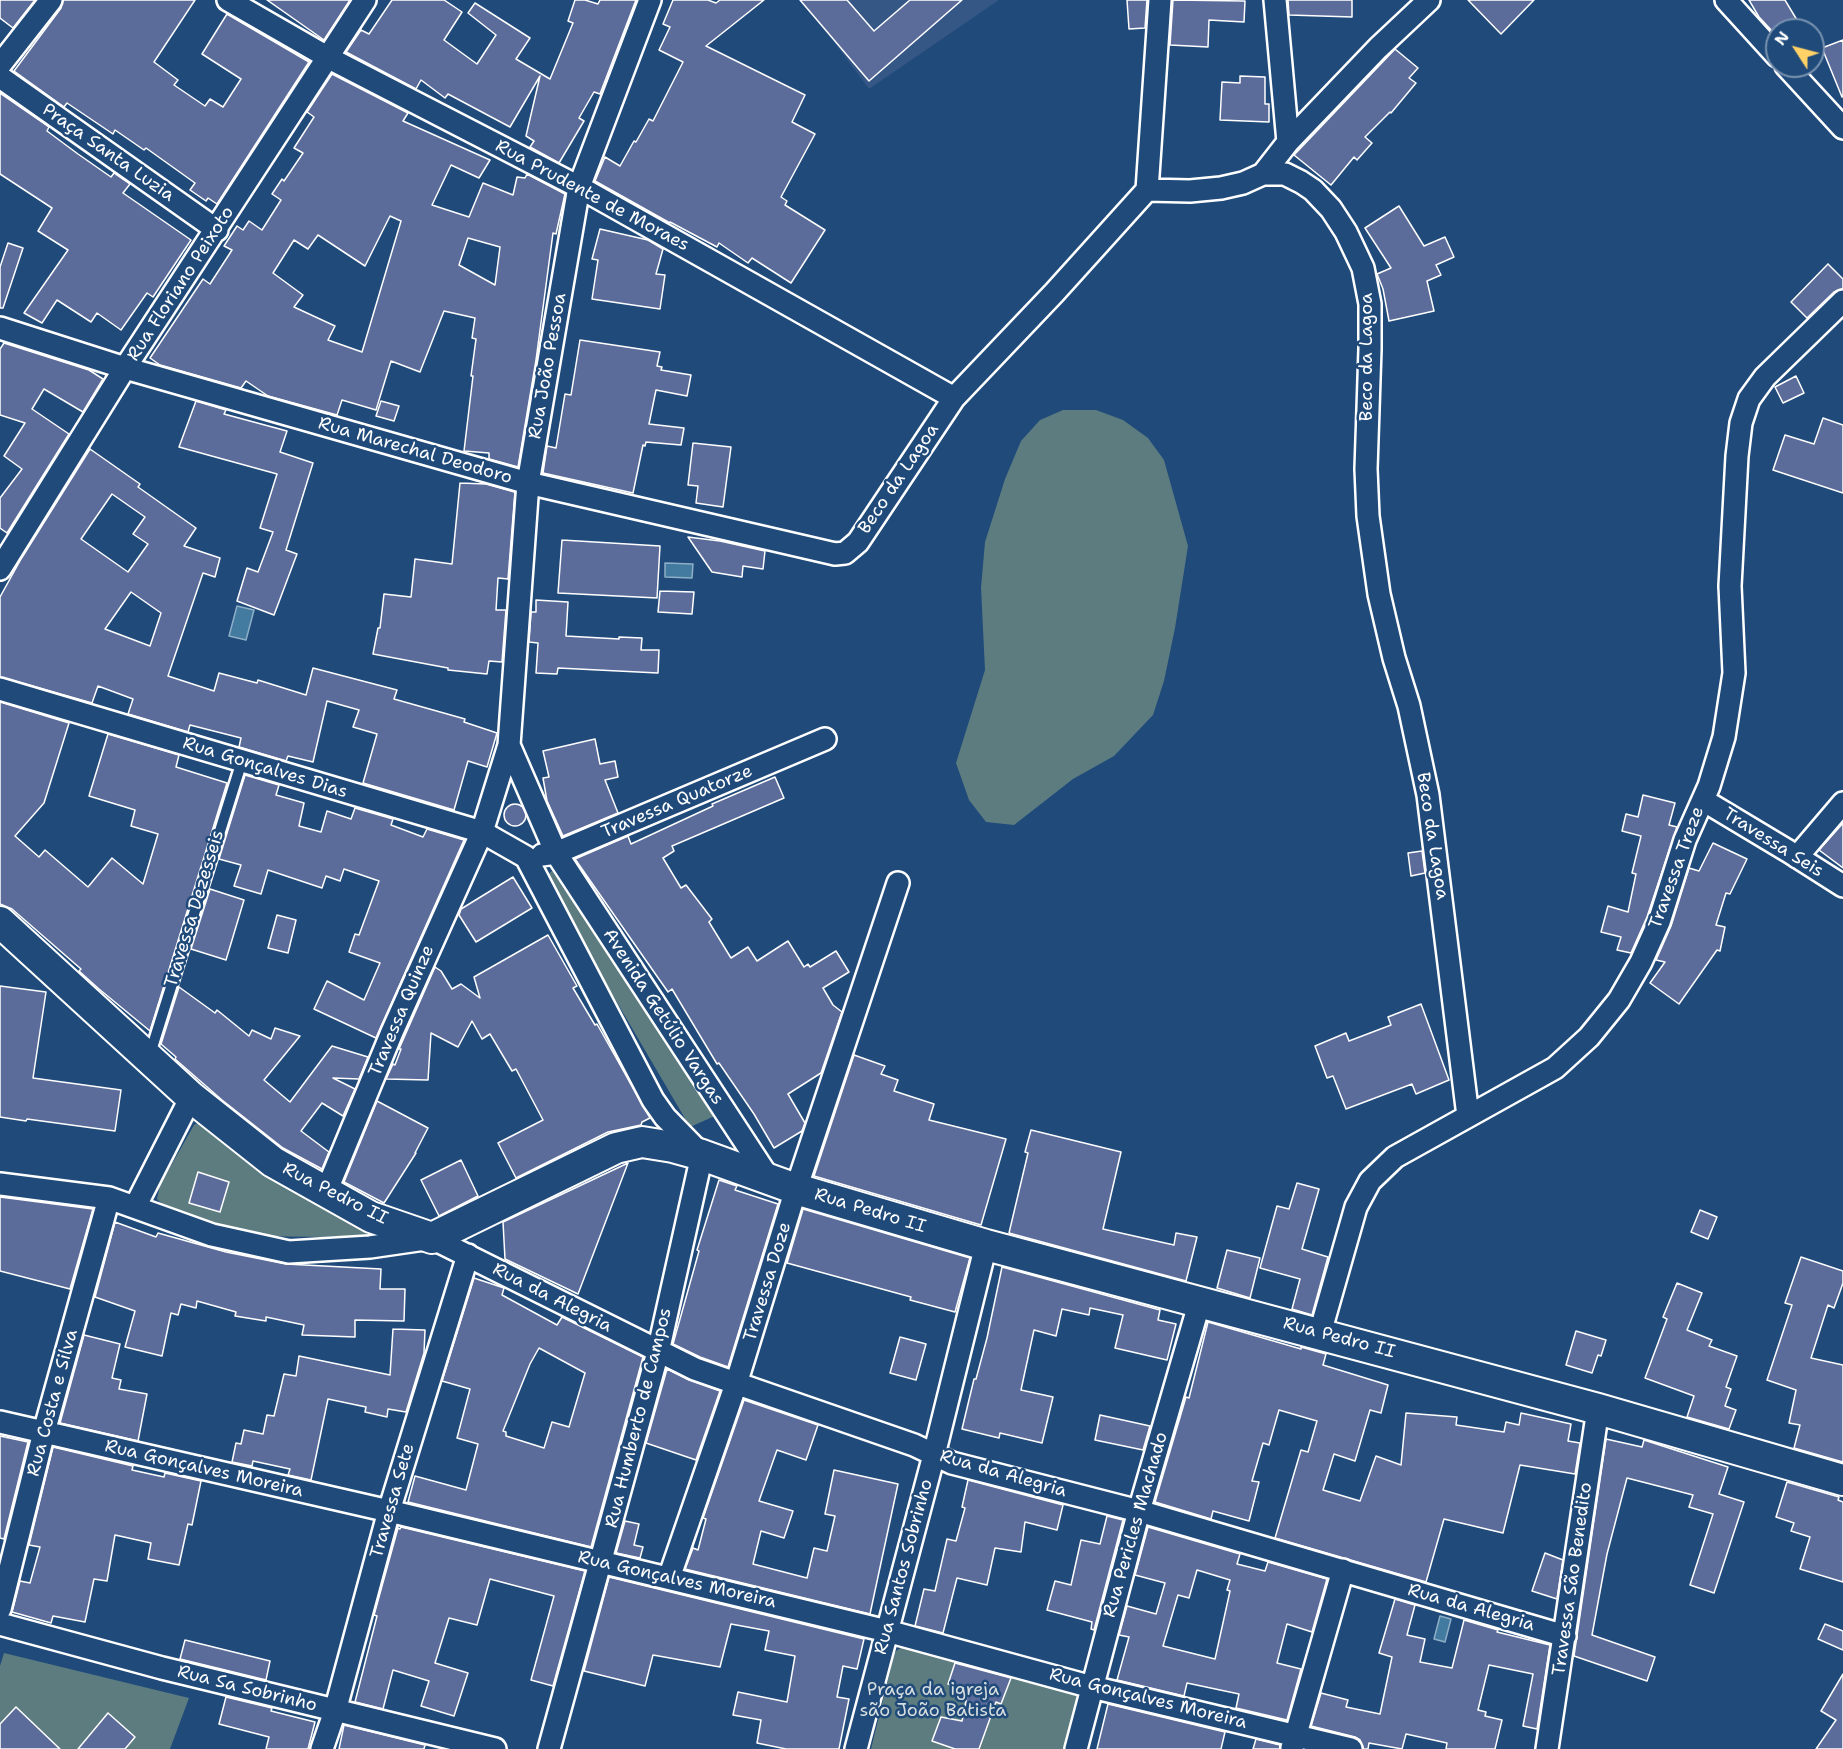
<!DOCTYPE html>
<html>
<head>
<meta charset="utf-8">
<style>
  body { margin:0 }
  #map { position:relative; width:1843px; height:1749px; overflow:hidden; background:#1f4a7a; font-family:"Shantell Sans",sans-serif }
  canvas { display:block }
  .north { position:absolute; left:1765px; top:18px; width:60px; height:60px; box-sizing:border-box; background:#1f4a7a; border:2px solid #7992af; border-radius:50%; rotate:306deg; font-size:16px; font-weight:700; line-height:24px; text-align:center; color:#fff }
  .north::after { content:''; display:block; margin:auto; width:21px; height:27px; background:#ffd166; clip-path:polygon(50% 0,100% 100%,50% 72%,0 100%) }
</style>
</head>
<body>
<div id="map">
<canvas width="1843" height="1749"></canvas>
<div class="north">N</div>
</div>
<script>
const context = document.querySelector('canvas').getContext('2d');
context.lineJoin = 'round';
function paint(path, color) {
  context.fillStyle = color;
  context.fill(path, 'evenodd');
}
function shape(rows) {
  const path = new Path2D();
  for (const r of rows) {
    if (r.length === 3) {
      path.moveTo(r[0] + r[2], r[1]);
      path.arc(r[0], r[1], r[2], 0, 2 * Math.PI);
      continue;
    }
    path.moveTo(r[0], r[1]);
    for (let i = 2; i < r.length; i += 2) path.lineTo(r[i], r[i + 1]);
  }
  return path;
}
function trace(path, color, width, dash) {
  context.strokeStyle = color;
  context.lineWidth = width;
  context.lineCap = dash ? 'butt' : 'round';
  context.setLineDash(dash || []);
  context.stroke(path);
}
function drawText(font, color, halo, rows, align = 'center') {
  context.font = font + ' "Shantell Sans",sans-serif';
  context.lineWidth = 5;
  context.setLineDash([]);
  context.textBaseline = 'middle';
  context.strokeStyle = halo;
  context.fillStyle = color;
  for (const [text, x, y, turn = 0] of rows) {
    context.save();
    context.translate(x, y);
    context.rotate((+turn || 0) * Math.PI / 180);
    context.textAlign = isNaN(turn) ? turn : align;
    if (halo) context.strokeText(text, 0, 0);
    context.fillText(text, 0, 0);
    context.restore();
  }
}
paint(shape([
  [803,0,999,0,869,89]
]), '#355786');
paint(shape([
  [1063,410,1096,410,1123,420,1148,438,1164,460,1188,546,1175,628,1164,681,1153,715,1114,756,1073,779,1014,825,986,822,969,800,956,763,985,670,981,588,985,542,1005,479,1021,441,1040,420],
  [552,871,717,1115,690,1127,544,878],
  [199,1122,386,1234,325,1237,252,1236,162,1204,157,1199,160,1185,194,1125],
  [905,1645,1075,1690,1078,1695,1077,1700,1065,1749,871,1749,894,1655,896,1651],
  [4,1653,189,1698,170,1749,0,1749,0,1666]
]), '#5c7c80');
const water = shape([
  [665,563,693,564,692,578,665,577,665,563],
  [237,606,254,610,246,640,229,636,237,606],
  [1440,1616,1451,1619,1445,1642,1434,1639,1440,1616]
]);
paint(water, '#437aa0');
trace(water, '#8eafc6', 1.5);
const building = shape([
  [0,0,35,0,13,28,0,18,0,0],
  [63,0,195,0,154,62,178,80,174,85,205,106,210,99,223,107,241,79,202,54,227,14,309,62,217,204,208,198,206,201,190,190,195,183,146,148,144,150,115,130,113,134,67,103,64,107,14,71,61,8,63,0],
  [267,0,350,0,324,40,267,0],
  [392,0,444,0,462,12,444,40,477,64,496,35,468,13,475,3,530,38,516,59,550,79,573,23,568,21,575,0,585,0,598,4,600,0,636,0,600,94,594,92,579,118,584,121,559,163,530,147,534,141,526,136,540,76,510,127,448,94,445,98,421,80,416,89,346,52,361,30,369,34,392,0],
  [673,0,708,0,716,3,720,0,764,0,706,46,805,95,792,122,815,134,781,197,787,201,785,205,825,230,791,283,752,258,748,263,719,243,717,247,670,222,670,223,595,181,605,157,620,166,634,141,636,142,649,119,653,121,683,62,659,50,670,27,663,24,673,0],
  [800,0,847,0,874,31,910,0,962,0,869,81,800,0],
  [1127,0,1147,0,1145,28,1129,29,1127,0],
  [1173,0,1245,1,1244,22,1209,20,1208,47,1170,45,1173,0],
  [1288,0,1352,0,1352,17,1289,15,1288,0],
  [1468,0,1534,0,1501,34,1468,0],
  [1749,0,1785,0,1797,20,1774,33,1759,17,1749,0],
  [1843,40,1843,97,1842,97,1822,48,1843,40],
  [1395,49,1418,68,1409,78,1416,83,1391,113,1390,112,1365,137,1372,143,1357,160,1354,157,1331,185,1294,155,1395,49],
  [332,74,408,113,403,121,490,160,479,178,451,165,432,205,469,217,483,183,513,195,517,177,525,178,527,174,565,194,556,234,553,233,536,360,518,467,489,459,489,453,464,451,473,376,471,376,476,339,472,338,475,318,444,311,420,372,391,361,376,410,342,400,337,415,268,396,246,381,241,388,160,365,150,358,203,279,210,284,232,250,224,246,237,226,243,230,249,221,262,230,281,200,272,194,282,179,284,181,303,153,294,148,314,117,307,112,332,74],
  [390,216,401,221,362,352,328,340,335,326,294,307,303,295,273,273,294,240,308,249,318,235,365,266,390,216],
  [468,238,500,247,495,285,459,265,468,238],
  [1240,76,1265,77,1265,104,1269,104,1269,122,1220,120,1222,82,1240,83,1240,76],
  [0,93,49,127,47,131,78,154,111,177,114,173,130,184,123,193,191,240,153,297,147,293,121,330,97,313,91,322,57,300,42,323,24,313,68,250,38,231,52,208,0,174,0,93],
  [1399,206,1424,246,1445,237,1454,257,1436,265,1441,275,1427,281,1434,311,1389,321,1383,289,1377,274,1391,268,1365,228,1399,206],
  [600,229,648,240,663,249,656,274,665,275,660,309,592,299,598,260,592,259,600,229],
  [8,243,23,248,3,308,0,308,0,267,8,243],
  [1828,264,1843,279,1843,289,1834,292,1807,318,1791,302,1828,264],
  [580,340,660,352,657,366,662,367,661,370,691,375,687,396,656,390,649,424,684,428,681,445,646,442,645,446,643,445,633,493,543,473,547,446,556,448,565,394,571,395,580,340],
  [4,343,89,370,103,379,83,412,44,389,32,409,69,434,7,533,0,528,0,498,22,469,4,456,25,423,0,415,0,349,4,343],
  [1796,376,1804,393,1783,403,1775,387,1796,376],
  [196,401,226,410,224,414,287,431,280,452,313,463,286,550,297,554,274,615,237,601,247,568,258,572,273,532,260,528,277,474,179,447,196,401],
  [381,401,399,406,394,421,376,416,381,401],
  [1823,418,1843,425,1843,493,1773,470,1785,435,1814,444,1823,418],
  [693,443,731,447,723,507,696,503,698,486,688,485,693,443],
  [90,449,140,484,138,487,196,528,184,546,220,558,215,577,203,573,168,676,214,691,219,673,257,683,258,680,306,695,313,668,397,690,394,699,465,719,464,722,497,733,487,767,468,761,454,810,363,783,377,734,353,727,359,710,327,701,313,762,288,756,286,761,239,747,241,738,190,725,188,732,128,714,133,699,98,686,92,703,0,677,0,597,21,559,90,449],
  [112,494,145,517,133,534,148,544,128,572,81,539,112,494],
  [131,592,161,613,150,646,105,629,131,592],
  [460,483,486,484,515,492,508,579,498,578,496,610,506,610,502,662,489,661,487,674,448,670,448,668,373,654,378,628,380,628,384,594,411,597,415,559,452,564,460,483],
  [688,537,720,541,765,551,763,569,743,566,742,577,712,572,688,537],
  [562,540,660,546,657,598,558,593,562,540],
  [660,591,694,592,692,614,658,612,660,591],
  [536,600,568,602,566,636,619,639,619,637,642,638,641,650,659,650,658,673,558,668,557,674,536,673,538,643,529,642,531,612,536,612,536,600],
  [0,702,69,723,44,803,15,836,39,857,45,850,88,887,112,858,143,884,158,834,131,826,135,810,89,796,108,734,179,755,176,767,227,783,150,1031,99,989,79,971,81,969,12,909,0,904,0,702],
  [595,739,600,764,615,761,618,777,605,780,618,813,563,836,547,801,543,778,549,777,543,751,595,739],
  [245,775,279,785,276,795,304,803,299,826,321,832,327,811,351,819,355,808,393,819,391,825,423,837,427,829,464,840,376,1038,314,1009,327,981,364,1000,380,963,349,952,355,934,359,935,379,881,344,869,340,881,326,876,322,888,268,870,261,894,234,886,241,865,219,859,245,775],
  [775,777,784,798,672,846,674,851,663,858,681,888,686,885,712,919,709,922,731,958,748,947,757,961,788,941,804,967,808,964,810,967,836,951,849,972,823,988,833,1005,842,1012,821,1073,788,1094,805,1123,802,1131,774,1148,754,1114,719,1063,717,1064,672,989,668,992,575,859,628,836,631,844,713,806,712,804,775,777],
  [1643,795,1675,803,1669,825,1677,827,1647,917,1631,953,1617,950,1621,937,1601,932,1608,906,1628,912,1636,874,1632,873,1641,836,1622,831,1626,814,1638,817,1643,795],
  [515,815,11],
  [1843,823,1843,868,1819,850,1843,823],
  [1713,843,1747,859,1730,894,1726,893,1716,925,1725,927,1720,951,1717,950,1679,1004,1650,983,1665,962,1656,960,1671,926,1689,868,1699,871,1713,843],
  [1422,851,1425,873,1411,876,1408,853,1422,851],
  [513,877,532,908,476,942,459,915,461,909,513,877],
  [210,889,244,900,226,960,191,949,210,889],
  [277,915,296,920,288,953,268,948,277,915],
  [548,935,577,986,573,988,595,1025,597,1024,650,1118,642,1122,641,1125,608,1132,516,1178,498,1143,543,1120,516,1069,512,1071,490,1034,482,1039,472,1021,458,1047,431,1033,428,1080,386,1079,393,1064,395,1065,401,1049,399,1049,435,967,441,971,452,989,461,984,480,998,474,977,548,935],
  [0,986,46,992,33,1078,121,1090,115,1131,27,1119,26,1121,0,1117,0,986],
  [179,987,215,1013,217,1010,249,1036,252,1030,271,1039,275,1028,300,1036,264,1080,290,1102,332,1046,368,1057,359,1079,333,1078,355,1089,343,1116,322,1103,301,1131,329,1152,322,1169,283,1148,222,1100,175,1059,176,1057,161,1044,179,987],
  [1421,1004,1449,1080,1416,1094,1412,1084,1346,1109,1333,1076,1327,1078,1315,1046,1346,1033,1349,1041,1391,1025,1388,1017,1421,1004],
  [854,1055,885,1066,881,1074,898,1080,894,1091,934,1104,929,1120,1006,1139,981,1225,814,1176,854,1055],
  [377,1101,428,1128,415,1153,416,1153,384,1203,344,1182,377,1101],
  [1031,1130,1121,1152,1103,1229,1174,1245,1176,1233,1197,1237,1186,1281,1009,1233,1028,1153,1025,1152,1031,1130],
  [461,1160,478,1196,439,1216,421,1180,461,1160],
  [628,1163,578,1294,505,1259,503,1222,628,1163],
  [198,1172,229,1182,220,1212,189,1203,198,1172],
  [719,1180,737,1186,735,1190,778,1204,728,1367,700,1357,673,1344,699,1251,697,1250,719,1180],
  [1297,1183,1319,1189,1302,1249,1328,1257,1312,1315,1292,1309,1300,1279,1260,1268,1277,1206,1289,1209,1297,1183],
  [0,1197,93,1209,70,1289,0,1271,0,1197],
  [803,1209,970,1258,955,1312,910,1300,911,1297,787,1263,803,1209],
  [1700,1210,1717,1217,1708,1239,1691,1232,1700,1210],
  [115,1222,156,1237,158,1233,226,1252,286,1264,381,1269,380,1289,405,1289,404,1321,355,1320,355,1337,302,1335,304,1325,266,1317,266,1321,235,1316,236,1312,197,1301,196,1308,181,1304,178,1315,171,1313,162,1356,125,1347,135,1311,95,1297,115,1222],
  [1227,1250,1260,1258,1250,1298,1217,1288,1227,1250],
  [1801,1257,1843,1271,1843,1283,1834,1308,1828,1305,1811,1358,1843,1365,1843,1462,1794,1448,1800,1425,1789,1423,1796,1390,1767,1380,1792,1305,1785,1303,1801,1257],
  [1002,1267,1160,1310,1158,1320,1176,1324,1167,1360,1115,1348,1123,1315,1090,1308,1089,1315,1062,1309,1056,1336,1034,1330,1021,1390,1053,1397,1042,1443,1000,1433,999,1438,962,1429,974,1379,976,1379,987,1338,1002,1267],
  [474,1278,504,1288,502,1295,557,1325,562,1317,643,1357,591,1547,408,1502,415,1476,466,1490,478,1444,457,1438,470,1389,442,1381,474,1278],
  [539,1348,585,1373,569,1427,552,1422,544,1448,506,1436,506,1432,503,1431,530,1364,539,1348],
  [1677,1283,1702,1293,1687,1330,1712,1340,1709,1346,1737,1356,1726,1387,1731,1389,1725,1406,1736,1410,1729,1429,1687,1417,1694,1396,1645,1378,1667,1319,1663,1317,1677,1283],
  [1208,1322,1301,1349,1301,1347,1326,1354,1323,1365,1388,1385,1381,1413,1370,1410,1355,1461,1334,1454,1323,1490,1360,1501,1376,1456,1401,1465,1406,1413,1457,1417,1456,1425,1504,1432,1506,1422,1519,1425,1521,1413,1571,1424,1568,1441,1580,1443,1575,1474,1520,1465,1503,1533,1444,1519,1426,1582,1275,1538,1301,1450,1308,1452,1317,1421,1279,1410,1269,1445,1263,1443,1252,1481,1259,1482,1249,1521,1213,1511,1211,1519,1155,1502,1186,1397,1189,1398,1208,1322],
  [393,1329,425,1330,424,1353,406,1412,388,1409,387,1417,365,1412,366,1407,328,1399,311,1480,288,1475,290,1469,253,1461,252,1466,232,1462,236,1443,241,1444,244,1430,263,1434,267,1415,274,1416,284,1374,296,1376,299,1356,390,1375,393,1329],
  [1576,1331,1606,1340,1601,1356,1598,1355,1592,1373,1566,1365,1576,1331],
  [84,1335,120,1344,112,1378,121,1380,119,1389,147,1394,138,1441,60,1423,84,1335],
  [900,1337,926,1344,916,1380,890,1373,900,1337],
  [667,1369,689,1380,720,1391,696,1460,646,1443,667,1369],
  [744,1400,818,1425,806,1460,777,1450,759,1501,793,1511,784,1538,761,1531,753,1564,807,1578,814,1548,827,1551,835,1516,825,1514,834,1470,898,1484,870,1614,685,1569,693,1548,698,1550,706,1519,703,1518,744,1400],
  [1100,1415,1150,1426,1143,1450,1095,1440,1100,1415],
  [0,1436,28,1442,4,1539,0,1538,0,1436],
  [1606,1439,1642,1447,1644,1440,1728,1467,1719,1494,1744,1502,1714,1593,1690,1585,1713,1514,1689,1507,1693,1495,1627,1478,1607,1554,1592,1635,1655,1657,1647,1681,1574,1656,1606,1439],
  [53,1447,133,1466,132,1470,164,1477,165,1473,201,1481,192,1525,188,1524,179,1565,148,1559,151,1543,115,1535,107,1581,94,1579,85,1622,53,1616,51,1623,12,1612,20,1581,30,1583,40,1547,29,1545,53,1447],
  [968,1480,1063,1505,1057,1530,1025,1522,1021,1552,995,1548,987,1585,957,1578,943,1633,915,1626,924,1589,935,1591,947,1539,956,1541,965,1508,962,1507,968,1480],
  [1787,1482,1839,1497,1838,1500,1843,1502,1843,1582,1800,1569,1810,1537,1791,1531,1794,1523,1776,1517,1787,1482],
  [1107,1516,1123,1520,1094,1630,1091,1629,1092,1622,1047,1610,1055,1581,1071,1585,1081,1540,1100,1544,1107,1516],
  [625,1521,639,1524,634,1545,643,1547,640,1558,616,1553,625,1521],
  [401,1527,585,1571,553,1686,531,1680,554,1596,490,1579,477,1625,449,1618,435,1663,468,1673,454,1716,421,1706,429,1681,393,1670,383,1709,355,1702,377,1616,374,1615,398,1528,400,1529,401,1527],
  [1148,1527,1240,1554,1237,1564,1265,1571,1268,1562,1327,1579,1312,1632,1287,1624,1277,1663,1301,1669,1287,1720,1236,1708,1239,1694,1187,1683,1184,1696,1117,1680,1129,1637,1119,1635,1127,1606,1156,1614,1165,1583,1135,1575,1148,1527],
  [1197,1570,1230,1580,1227,1590,1230,1591,1215,1659,1163,1646,1178,1595,1189,1598,1197,1570],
  [1545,1553,1563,1560,1557,1599,1532,1591,1545,1553],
  [609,1577,864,1639,857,1669,843,1666,837,1697,849,1699,839,1749,786,1749,757,1743,761,1720,733,1715,738,1692,787,1702,795,1656,765,1650,769,1631,731,1624,720,1667,653,1655,645,1686,584,1671,609,1577],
  [1395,1599,1415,1605,1407,1635,1425,1639,1420,1662,1452,1668,1464,1620,1498,1630,1497,1632,1550,1645,1537,1729,1523,1726,1533,1674,1489,1665,1478,1710,1486,1712,1485,1716,1502,1720,1495,1749,1446,1749,1447,1743,1406,1734,1402,1749,1369,1743,1368,1749,1363,1749,1360,1740,1355,1737,1311,1726,1321,1693,1348,1700,1346,1707,1380,1714,1392,1657,1379,1653,1395,1599],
  [1825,1624,1843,1631,1843,1650,1818,1639,1825,1624],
  [185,1640,270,1661,266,1680,180,1659,185,1640],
  [955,1663,1011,1678,1001,1704,996,1702,979,1749,955,1749,932,1741,941,1717,962,1721,968,1691,951,1688,952,1685,948,1684,955,1663],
  [1843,1674,1843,1749,1816,1749,1836,1720,1821,1711,1843,1674],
  [226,1697,272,1708,271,1711,315,1722,308,1749,266,1749,269,1737,219,1724,226,1697],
  [1108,1704,1225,1732,1221,1749,1097,1749,1108,1704],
  [16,1707,60,1749,0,1749,0,1724,16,1707],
  [108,1713,135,1737,125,1749,78,1749,108,1713],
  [344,1725,425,1745,424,1749,339,1749,344,1725],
  [1256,1739,1280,1745,1280,1749,1253,1749,1256,1739]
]);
paint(building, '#5c6c9a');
trace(building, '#fff', 1.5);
const lane = shape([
  [150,1054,242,761]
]);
const street = shape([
  [228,0,329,58,579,187,954,398],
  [1275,0,1288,142],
  [1726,0,1777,56],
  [0,65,51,0],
  [1786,66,1843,128],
  [0,77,217,230],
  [1263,174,1288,142,1378,48,1429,0],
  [1147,190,1160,0],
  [0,328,125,368,528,483,835,554,845,553,858,542,954,398,1054,293,1147,190,1190,191,1221,188,1243,183,1263,174,1285,174,1301,182,1313,190,1331,209,1346,232,1363,268,1370,304,1370,349,1366,469,1368,516,1379,594,1394,658,1409,706,1428,795,1468,1116],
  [0,569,125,368,365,0],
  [0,689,482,832,526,857],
  [509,745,556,853,770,1180],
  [1703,800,1788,851,1843,886],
  [542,855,556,853,825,739],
  [526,857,653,1100,665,1117,702,1155,658,1352,549,1749],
  [1797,857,1843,803],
  [0,1184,109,1198,212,1235,289,1252,370,1247,432,1238,695,1369,914,1445,952,1463,1139,1511,1565,1636],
  [326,1192,392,1032,482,832,509,745,528,483,579,187,650,0],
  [135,1207,191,1097],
  [1320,1333,1356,1207,1370,1181,1395,1157,1555,1068,1589,1037,1619,1000,1641,962,1659,922,1685,840,1709,786,1724,737,1734,673,1730,586,1737,456,1741,423,1749,399,1765,377,1843,301],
  [0,1422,389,1511,887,1631,1092,1687,1351,1749],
  [669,1578,736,1384,796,1189,898,883],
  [0,1609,44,1432,109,1198],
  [0,1624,162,1668,495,1749],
  [1292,1748,1343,1570],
  [322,1749,335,1711,389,1511,468,1255],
  [856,1749,934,1455,986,1245],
  [1076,1749,1139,1511,1200,1301],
  [1547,1749,1598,1409]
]);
const secondary = shape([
  [0,922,191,1097,273,1162,371,1217,432,1238,616,1148,642,1142,673,1147,702,1155,796,1189,986,1245,1598,1409,1843,1480]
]);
trace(lane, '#fff', 15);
trace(street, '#fff', 26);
trace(secondary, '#fff', 34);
trace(lane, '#1f4a7a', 10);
trace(street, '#1f4a7a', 21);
trace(secondary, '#1f4a7a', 30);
drawText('18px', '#fff', '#1f4a7a', [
  ["Praça Santa Luzia",108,153,35],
  ["Rua Prudente de Moraes",592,196,28],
  ["Rua Floriano Peixoto",181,284,-57],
  ["Beco da Lagoa",1367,357,-90],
  ["Rua João Pessoa",548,366,-80],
  ["Rua Marechal Deodoro",415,451,16],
  ["Beco da Lagoa",899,479,-56],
  ["Rua Gonçalves Dias",265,768,17],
  ["Travessa Quatorze",677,802,-23],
  ["Beco da Lagoa",1432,836,81],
  ["Travessa Seis",1773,843,32],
  ["Travessa Treze",1677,868,-70],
  ["Travessa Dezesseis",195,909,-73],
  ["Travessa Quinze",402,1011,-67],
  ["Avenida Getúlio Vargas",663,1017,57],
  ["Rua Pedro II",335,1194,27],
  ["Rua Pedro II",870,1211,17],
  ["Travessa Doze",768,1282,-73],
  ["Rua da Alegria",552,1298,27],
  ["Rua Pedro II",1339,1338,15],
  ["Rua Costa e Silva",53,1403,-75],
  ["Rua Humberto de Campos",639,1418,-76],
  ["Rua Gonçalves Moreira",204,1469,13],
  ["Rua da Alegria",1003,1474,16],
  ["Travessa Sete",393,1501,-74],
  ["Rua Pericles Machado",1136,1525,-74],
  ["Rua Santos Sobrinho",904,1567,-75],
  ["Travessa São Benedito",1573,1579,-82],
  ["Rua Gonçalves Moreira",677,1580,13],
  ["Rua da Alegria",1471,1608,16],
  ["Rua Sa Sobrinho",247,1689,14],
  ["Rua Gonçalves Moreira",1148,1699,14]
]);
drawText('18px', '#d6dedf', '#1f4a7a', [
  ["Praça da igreja",933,1690],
  ["são João Batista",933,1711]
]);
</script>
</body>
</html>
